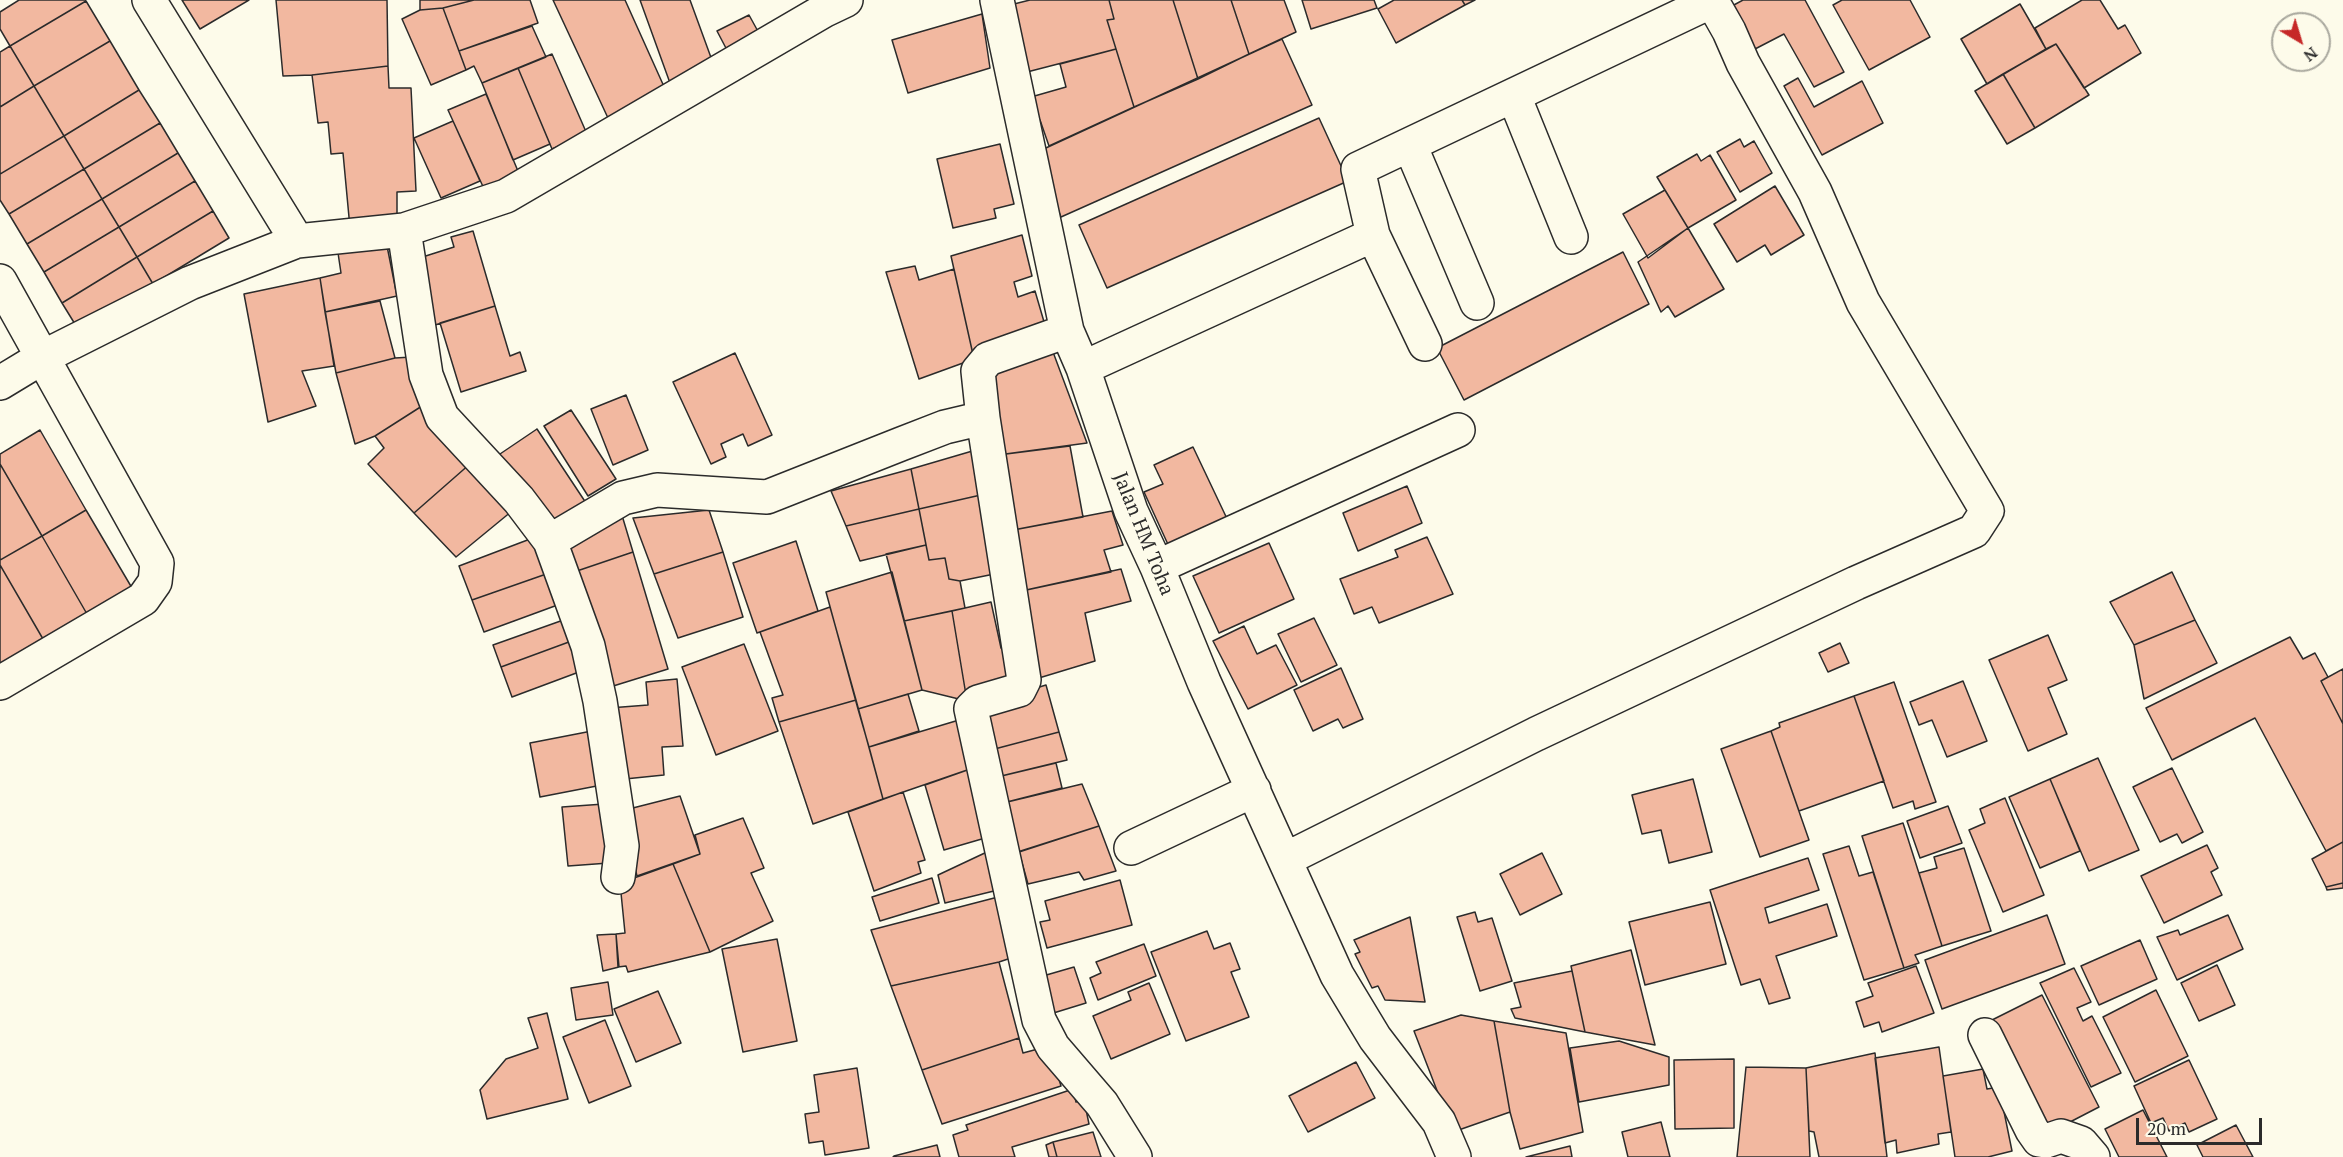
<!DOCTYPE html>
<html>
<head>
<meta charset="utf-8">
<style>
  body { margin:0 }
  #map { position:relative; width:2343px; height:1157px; overflow:hidden; background:#fdfbea; font-family:"PT Serif",serif }
  canvas { display:block }
  .north { position:absolute; left:2271px; top:12px; width:60px; height:60px; box-sizing:border-box; background:#fdfbea; border:2px solid #a9a89e; border-radius:50%; rotate:142deg; font-size:16px; font-weight:700; line-height:24px; text-align:center; color:#2b2b2b }
  .north::after { content:''; display:block; margin:auto; width:21px; height:27px; background:#c62828; clip-path:polygon(50% 0,100% 100%,50% 72%,0 100%) }
  .scale { position:absolute; left:2136px; top:1118px; width:126px; height:27px; box-sizing:border-box; border:3px solid #2b2b2b; border-top:0; padding-left:8px; font-size:18px; line-height:21px; white-space:nowrap; color:#2b2b2b; -webkit-text-stroke:4px #fdfbea; paint-order:stroke }
</style>
</head>
<body>
<div id="map">
<canvas width="2343" height="1157"></canvas>
<div class="north">N</div>
<div class="scale">20 m</div>
</div>
<script>
const context = document.querySelector('canvas').getContext('2d');
context.lineJoin = 'round';
function paint(path, color) {
  context.fillStyle = color;
  context.fill(path, 'evenodd');
}
function shape(rows) {
  const path = new Path2D();
  for (const r of rows) {
    path.moveTo(r[0], r[1]);
    for (let i = 2; i < r.length; i += 2) path.lineTo(r[i], r[i + 1]);
  }
  return path;
}
function trace(path, color, width, dash) {
  context.strokeStyle = color;
  context.lineWidth = width;
  context.lineCap = dash ? 'butt' : 'round';
  context.setLineDash(dash || []);
  context.stroke(path);
}
function drawText(font, color, halo, rows, align = 'center') {
  context.font = font + ' "PT Serif",serif';
  context.lineWidth = 4.5;
  context.setLineDash([]);
  context.textBaseline = 'middle';
  context.strokeStyle = halo;
  context.fillStyle = color;
  for (const [text, x, y, turn = 0] of rows) {
    context.save();
    context.translate(x, y);
    context.rotate((+turn || 0) * Math.PI / 180);
    context.textAlign = isNaN(turn) ? turn : align;
    if (halo) context.strokeText(text, 0, 0);
    context.fillText(text, 0, 0);
    context.restore();
  }
}
const building = shape([
  [19,0,85,0,86,1,10,46,0,29,0,12,19,0],
  [182,0,249,0,200,29,182,0],
  [276,0,387,0,388,66,312,75,283,76,276,0],
  [420,0,474,0,443,8,420,10,420,0],
  [474,0,530,0,538,23,459,51,443,8,474,0],
  [553,0,625,0,666,91,608,118,553,0],
  [640,0,690,0,713,63,670,83,640,0],
  [1030,0,1109,0,1114,19,1107,20,1116,49,1027,72,1010,5,1030,0],
  [1109,0,1173,0,1198,79,1134,107,1107,20,1114,19,1109,0],
  [1173,0,1231,0,1249,54,1198,79,1173,0],
  [1231,0,1284,0,1296,32,1249,54,1231,0],
  [1302,0,1374,0,1377,8,1311,29,1302,0],
  [1394,0,1462,0,1465,5,1396,43,1378,9,1394,0],
  [1462,0,1475,0,1465,5,1462,0],
  [1743,0,1805,0,1844,72,1814,87,1784,34,1755,49,1732,6,1743,0],
  [1842,0,1910,0,1930,37,1869,70,1833,5,1842,0],
  [2082,0,2100,0,2118,29,2125,25,2141,53,2084,88,2056,44,2046,49,2035,28,2082,0],
  [86,1,110,41,34,86,10,46,86,1],
  [2020,4,2046,49,1987,84,1961,39,2020,4],
  [443,8,466,70,431,85,402,19,420,10,443,8],
  [982,14,990,68,908,93,892,40,982,14],
  [749,15,760,35,728,52,717,31,749,15],
  [532,26,546,57,482,83,474,66,466,70,459,51,532,26],
  [1282,39,1312,105,1061,217,1035,153,1282,39],
  [110,41,139,90,64,136,34,86,110,41],
  [2056,44,2089,95,2035,128,2003,74,2056,44],
  [10,46,34,86,0,107,0,52,10,46],
  [1116,49,1134,107,1049,146,1040,120,1031,122,1024,99,1066,87,1060,64,1116,49],
  [552,54,587,134,552,149,518,68,552,54],
  [388,66,389,88,411,88,416,191,397,192,397,219,350,228,343,153,331,154,328,122,318,123,312,75,388,66],
  [518,68,550,144,513,160,482,83,518,68],
  [2003,74,2035,128,2007,144,1975,91,2003,74],
  [1798,78,1814,107,1862,81,1883,123,1822,155,1784,86,1798,78],
  [34,86,64,136,0,174,0,107,34,86],
  [139,90,160,123,84,169,64,136,139,90],
  [486,94,520,176,485,191,448,110,486,94],
  [1319,118,1348,181,1107,288,1079,225,1319,118],
  [453,121,480,181,441,198,414,138,453,121],
  [160,123,178,153,102,199,84,169,160,123],
  [64,136,84,169,9,214,0,200,0,174,64,136],
  [1740,139,1744,147,1754,141,1772,173,1740,192,1717,152,1740,139],
  [1000,144,1014,204,994,209,996,218,953,228,937,159,1000,144],
  [178,153,195,181,119,227,102,199,178,153],
  [1697,154,1701,161,1710,155,1736,200,1688,228,1657,177,1697,154],
  [84,169,102,199,27,244,9,214,84,169],
  [195,181,213,211,137,257,119,227,195,181],
  [1775,186,1804,235,1771,255,1765,245,1737,262,1714,224,1775,186],
  [1665,190,1688,228,1648,258,1623,214,1665,190],
  [102,199,119,227,44,272,27,244,102,199],
  [213,211,229,238,153,284,137,257,213,211],
  [119,227,137,257,62,303,44,272,119,227],
  [1688,228,1724,289,1675,317,1668,306,1661,312,1638,262,1688,228],
  [473,231,495,306,432,326,413,260,454,247,451,237,473,231],
  [1022,235,1032,276,1014,282,1018,297,1035,291,1047,332,974,359,951,256,1022,235],
  [387,246,397,296,325,312,320,278,341,273,338,253,387,246],
  [1623,252,1649,304,1464,400,1437,348,1623,252],
  [137,257,153,284,78,329,62,303,137,257],
  [915,266,919,280,954,269,974,359,919,379,886,272,915,266],
  [320,278,334,366,302,371,316,406,268,422,244,294,320,278],
  [380,301,395,358,336,373,325,312,380,301],
  [495,306,510,356,520,352,526,371,461,392,440,323,495,306],
  [1053,352,1087,443,998,455,987,377,1053,352],
  [735,353,772,435,748,446,743,434,721,444,726,457,711,464,673,382,735,353],
  [412,357,422,406,375,436,355,444,336,373,395,358,412,357],
  [626,395,648,450,613,465,591,409,626,395],
  [422,406,471,463,414,513,368,464,384,448,375,436,422,406],
  [571,410,616,479,588,496,544,426,571,410],
  [537,429,592,512,552,539,497,456,537,429],
  [40,430,86,510,42,536,0,464,0,454,40,430],
  [1070,446,1083,517,1008,531,998,455,1070,446],
  [986,447,994,492,919,509,911,469,986,447],
  [1193,447,1230,525,1171,551,1144,492,1163,484,1154,465,1193,447],
  [471,463,512,511,456,557,414,513,471,463],
  [0,464,42,536,0,560,0,464],
  [911,469,919,509,846,526,831,491,911,469],
  [1407,486,1422,523,1358,551,1343,513,1407,486],
  [994,492,1004,572,960,581,949,579,945,558,929,560,919,509,994,492],
  [919,509,926,545,860,561,846,526,919,509],
  [86,510,132,588,87,614,42,536,86,510],
  [709,510,723,552,654,574,633,518,709,510],
  [1112,511,1123,545,1104,550,1111,572,1017,592,1008,531,1112,511],
  [621,512,633,552,571,573,560,541,621,512],
  [42,536,87,614,43,639,0,565,0,560,42,536],
  [538,536,552,572,472,600,459,566,538,536],
  [1427,537,1453,594,1379,623,1372,607,1354,614,1340,579,1398,557,1395,550,1427,537],
  [796,541,818,611,757,633,733,563,796,541],
  [1269,543,1294,599,1219,633,1193,576,1269,543],
  [926,545,929,560,945,558,949,579,960,581,965,608,904,621,886,554,926,545],
  [633,552,668,669,610,687,571,573,633,552],
  [723,552,743,617,678,638,654,574,723,552],
  [0,565,43,639,0,665,0,565],
  [1121,569,1131,601,1085,613,1095,661,1029,681,1017,592,1121,569],
  [552,572,563,603,484,632,472,600,552,572],
  [892,572,922,690,858,709,826,592,892,572],
  [2172,572,2195,620,2134,645,2110,602,2172,572],
  [991,602,1001,648,1012,647,1007,693,967,701,952,611,991,602],
  [830,607,856,700,779,722,772,698,783,695,760,632,830,607],
  [952,611,967,701,922,690,904,621,952,611],
  [569,618,577,639,501,667,493,645,569,618],
  [1314,618,1337,665,1301,682,1278,634,1314,618],
  [2195,620,2217,663,2144,699,2134,645,2195,620],
  [1244,626,1257,654,1276,645,1297,685,1248,709,1213,641,1244,626],
  [2048,635,2067,680,2048,688,2067,734,2028,751,1989,660,2048,635],
  [2290,637,2303,659,2315,653,2328,677,2321,681,2343,724,2343,842,2326,851,2255,718,2172,760,2146,708,2290,637],
  [577,639,587,669,512,697,501,667,577,639],
  [1840,643,1849,663,1828,672,1819,653,1840,643],
  [744,644,778,731,716,755,682,667,744,644],
  [1341,668,1363,719,1343,728,1338,719,1313,731,1294,690,1341,668],
  [2343,669,2343,724,2321,681,2343,669],
  [677,679,683,746,662,747,664,775,615,780,609,708,648,705,646,682,677,679],
  [1963,681,1987,741,1947,757,1932,720,1919,725,1910,702,1963,681],
  [1894,682,1936,802,1915,809,1913,801,1893,808,1854,696,1894,682],
  [1046,685,1059,732,987,751,976,706,1046,685],
  [908,694,919,731,869,747,858,709,908,694],
  [1854,696,1884,781,1799,811,1771,731,1780,727,1779,723,1854,696],
  [856,700,883,799,813,824,779,722,856,700],
  [959,720,973,768,883,799,869,747,959,720],
  [597,730,607,784,540,797,530,743,597,730],
  [1771,731,1809,840,1760,857,1721,749,1771,731],
  [1059,732,1067,760,993,778,987,751,1059,732],
  [2098,758,2139,850,2089,871,2050,779,2098,758],
  [1056,763,1062,788,999,804,993,778,1056,763],
  [973,768,992,836,944,850,925,785,973,768],
  [2172,768,2203,832,2182,843,2177,834,2160,842,2133,787,2172,768],
  [1693,779,1712,852,1669,863,1661,830,1642,834,1632,795,1693,779],
  [2050,779,2080,851,2040,868,2009,797,2050,779],
  [1082,784,1099,826,1005,856,999,804,1082,784],
  [903,792,925,860,918,862,921,873,874,891,848,812,903,792],
  [680,796,700,854,637,876,621,811,680,796],
  [2005,798,2044,895,2003,912,1969,830,1985,823,1980,809,2005,798],
  [604,804,609,863,568,866,562,807,604,804],
  [1948,806,1962,843,1920,858,1907,821,1948,806],
  [743,818,764,868,751,873,773,921,710,952,673,864,700,854,695,835,743,818],
  [1903,823,1942,946,1915,955,1919,963,1904,968,1862,836,1903,823],
  [1099,826,1116,871,1084,880,1079,872,1028,884,1019,852,1099,826],
  [2343,842,2343,883,2326,887,2312,859,2343,842],
  [2207,845,2218,868,2211,872,2222,895,2164,923,2141,876,2207,845],
  [1849,846,1859,876,1873,872,1904,968,1864,980,1823,854,1849,846],
  [1964,848,1991,931,1942,946,1919,873,1937,868,1934,857,1964,848],
  [989,851,998,890,945,903,938,875,989,851],
  [1542,853,1562,894,1520,915,1500,874,1542,853],
  [1808,858,1819,890,1765,908,1769,923,1827,904,1837,936,1776,956,1790,998,1769,1004,1760,979,1741,985,1710,890,1808,858],
  [673,864,710,952,628,972,626,966,618,967,616,934,625,933,620,883,673,864],
  [932,878,939,903,880,921,872,897,932,878],
  [1120,880,1132,925,1047,948,1040,922,1050,920,1045,901,1120,880],
  [2343,883,2343,888,2327,890,2326,887,2343,883],
  [998,897,1014,957,999,962,891,986,871,930,998,897],
  [1710,902,1726,964,1645,985,1629,922,1710,902],
  [1475,912,1478,922,1492,918,1512,981,1480,991,1457,917,1475,912],
  [2047,915,2065,964,1942,1009,1925,960,2047,915],
  [2228,915,2243,949,2177,980,2157,937,2178,930,2180,935,2228,915],
  [1410,917,1425,1002,1385,1000,1378,986,1372,988,1355,954,1360,952,1354,940,1410,917],
  [1207,931,1214,949,1230,943,1240,969,1231,972,1249,1017,1186,1041,1151,952,1207,931],
  [616,934,619,967,603,971,597,935,616,934],
  [777,939,797,1041,743,1052,722,949,777,939],
  [2140,940,2157,979,2099,1005,2081,966,2140,940],
  [1144,944,1156,976,1098,1000,1090,978,1101,973,1096,962,1144,944],
  [1631,950,1655,1045,1585,1032,1571,966,1631,950],
  [999,962,1019,1038,922,1070,891,986,999,962],
  [2217,965,2235,1005,2199,1021,2181,983,2217,965],
  [1916,966,1934,1013,1882,1032,1879,1022,1864,1027,1856,1002,1873,996,1868,983,1916,966],
  [1074,967,1086,1003,1047,1015,1036,978,1074,967],
  [2074,968,2091,1002,2077,1008,2083,1021,2092,1016,2121,1073,2091,1087,2040,983,2074,968],
  [1572,971,1585,1032,1515,1018,1511,1009,1521,1007,1514,983,1572,971],
  [608,982,613,1015,576,1020,571,988,608,982],
  [1149,983,1170,1034,1111,1059,1093,1016,1131,1000,1128,992,1149,983],
  [2156,990,2188,1056,2135,1082,2103,1017,2156,990],
  [658,991,681,1043,636,1062,614,1009,658,991],
  [2042,995,2099,1107,2041,1137,1984,1024,2042,995],
  [547,1013,568,1099,487,1119,480,1090,506,1059,538,1048,528,1018,547,1013],
  [1461,1015,1494,1021,1510,1112,1453,1132,1414,1031,1461,1015],
  [605,1020,631,1086,589,1103,563,1037,605,1020],
  [1494,1021,1566,1033,1583,1132,1520,1149,1510,1112,1494,1021],
  [1019,1038,1023,1053,1049,1046,1061,1086,942,1124,922,1070,1019,1038],
  [1619,1041,1669,1057,1669,1085,1579,1102,1570,1048,1619,1041],
  [1939,1047,1951,1132,1938,1134,1939,1144,1897,1153,1896,1140,1885,1143,1875,1058,1939,1047],
  [1875,1053,1887,1157,1819,1157,1814,1132,1809,1131,1806,1068,1875,1053],
  [1734,1059,1734,1128,1675,1129,1674,1060,1734,1059],
  [2189,1060,2217,1119,2189,1132,2185,1123,2169,1131,2163,1118,2151,1123,2134,1086,2189,1060],
  [1356,1062,1375,1098,1308,1132,1289,1096,1356,1062],
  [1746,1067,1806,1068,1810,1157,1737,1157,1746,1067],
  [857,1068,869,1148,825,1155,823,1141,809,1143,805,1114,819,1112,814,1075,857,1068],
  [1983,1069,1987,1089,1999,1087,2012,1151,1988,1157,1955,1157,1943,1076,1983,1069],
  [1073,1089,1076,1102,1084,1100,1089,1124,1012,1147,1015,1157,959,1157,953,1135,968,1130,966,1125,1073,1089],
  [2143,1110,2167,1157,2119,1157,2105,1129,2143,1110],
  [1661,1122,1670,1157,1628,1157,1622,1132,1661,1122],
  [2236,1125,2253,1157,2203,1157,2197,1145,2236,1125],
  [1093,1132,1101,1157,1057,1157,1053,1142,1093,1132],
  [1053,1142,1057,1157,1049,1157,1046,1145,1053,1142],
  [937,1145,940,1157,893,1157,894,1156,937,1145],
  [1570,1146,1572,1157,1526,1157,1570,1146]
]);
paint(building, '#f2b8a0');
trace(building, '#2b2b2b', 1.5);
const minor = shape([
  [149,0,297,241],
  [997,0,1067,331,1083,368,1131,511,1157,567,1204,682,1337,975,1375,1038,1439,1122,1454,1157],
  [1514,96,1571,237],
  [1410,145,1477,303],
  [404,230,426,375,442,417,519,500,550,541,623,498,657,490,767,497,901,444,945,427,983,418,978,371,988,359,1067,331],
  [0,281,157,563,155,582,143,599,0,683],
  [1425,344,1373,235,1358,169,1714,0],
  [1083,368,1373,235],
  [0,383,43,357,190,283,297,241,404,230,506,196,825,10,846,0],
  [983,418,1024,680,1019,690,978,702,971,709,1039,1020,1053,1047,1102,1104,1135,1157],
  [550,541,588,646,600,701,622,846,618,877],
  [1157,567,1458,430],
  [1131,848,1254,790],
  [1286,859,1536,734,1856,583,1974,531,1987,511,1863,302,1815,192,1743,63,1729,31,1712,1],
  [1985,1035,2032,1130,2039,1140,2046,1141,2061,1136,2081,1143,2093,1157]
]);
trace(minor, '#2b2b2b', 36);
trace(minor, '#fdfbea', 33);
drawText('20px', '#2b2b2b', '#fdfbea', [
  ["Jalan HM Toha",1143,534,68]
]);
</script>
</body>
</html>
